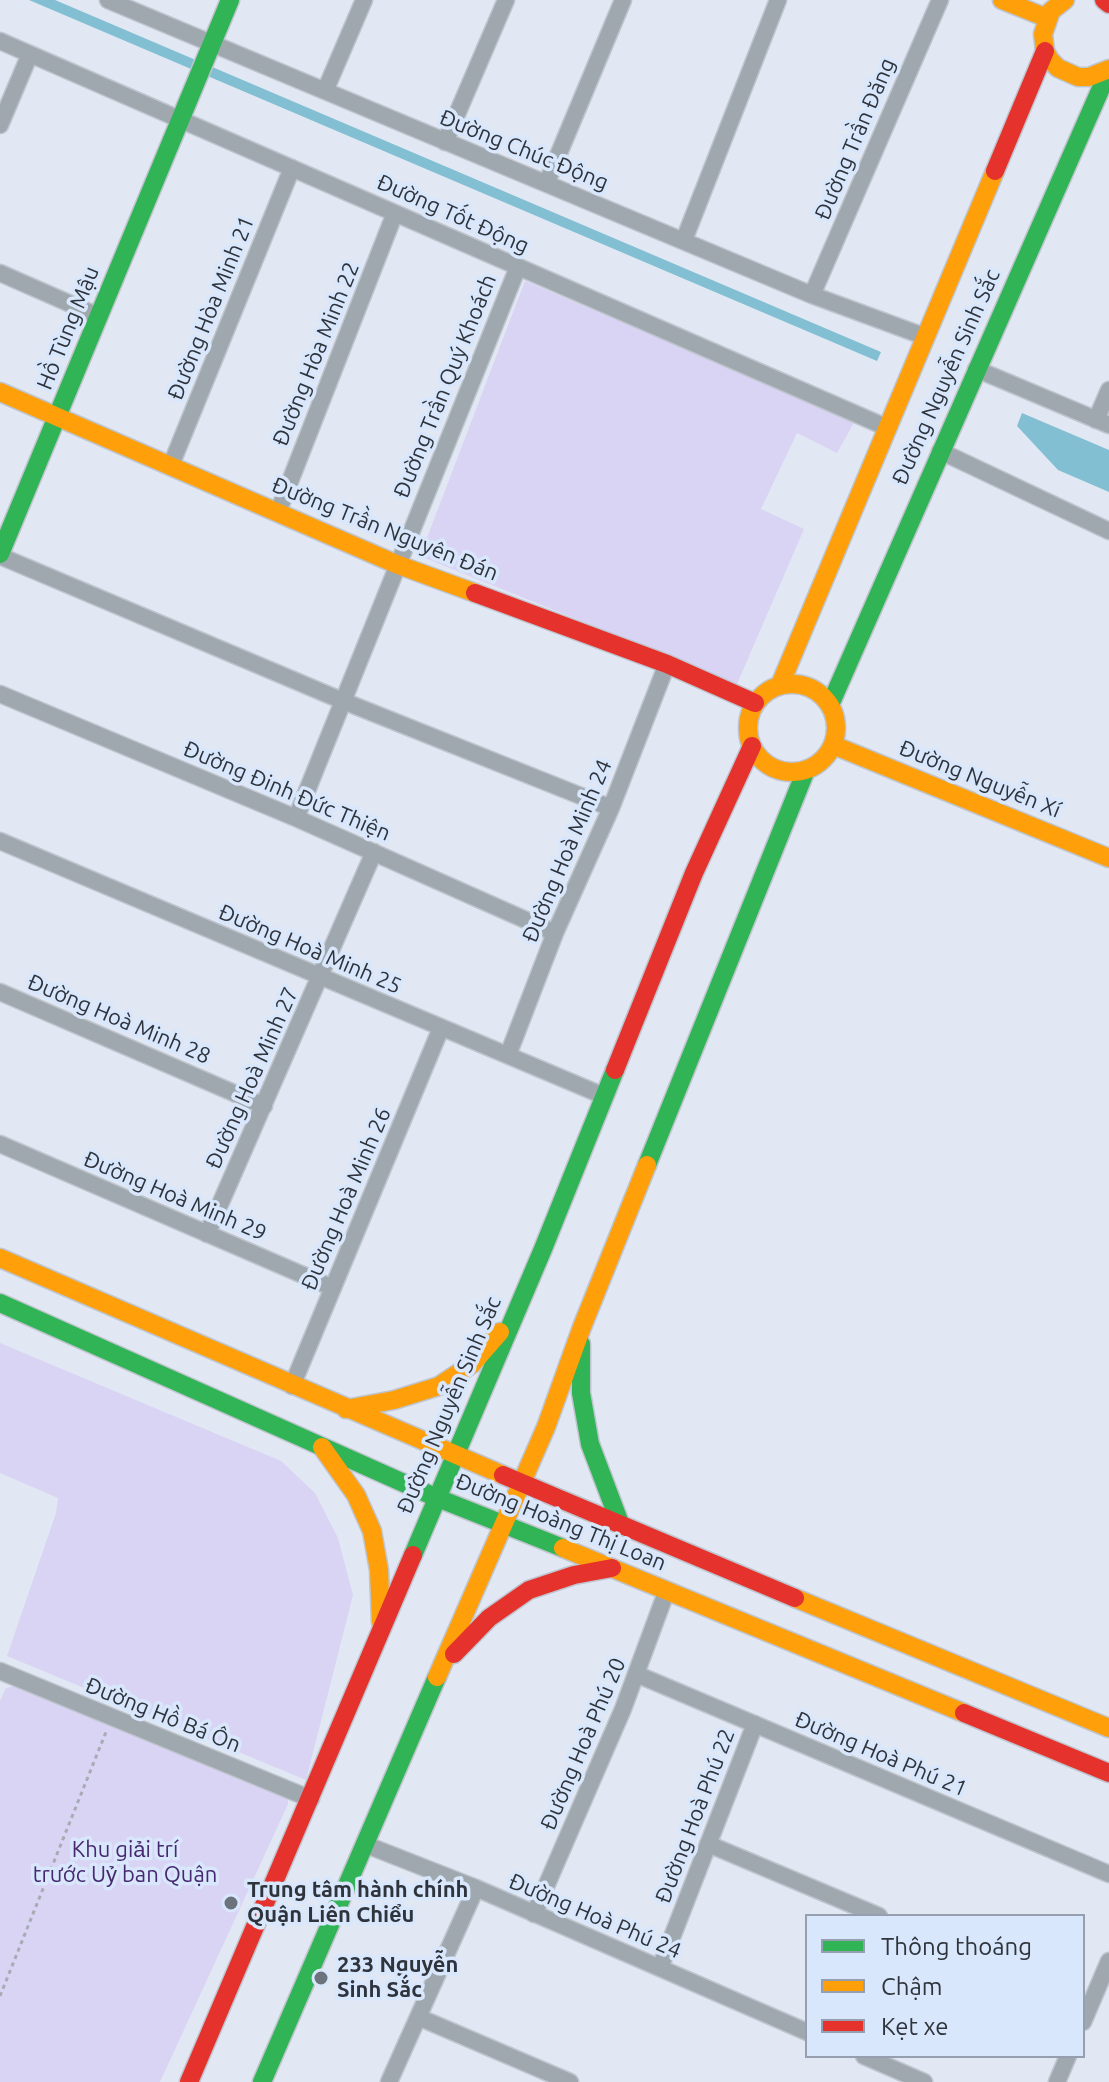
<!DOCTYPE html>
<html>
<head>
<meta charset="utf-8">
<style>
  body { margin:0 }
  #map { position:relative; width:1109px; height:2082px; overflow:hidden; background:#e1e8f4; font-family:Ubuntu,sans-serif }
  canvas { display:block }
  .legend { position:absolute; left:805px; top:1914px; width:280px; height:144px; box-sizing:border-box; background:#d9e7fc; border:2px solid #959faf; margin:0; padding:10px 14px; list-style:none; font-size:24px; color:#2f343c }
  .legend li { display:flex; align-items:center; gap:16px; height:40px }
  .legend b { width:40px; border:2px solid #959faf }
</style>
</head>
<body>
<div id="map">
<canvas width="1109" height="2082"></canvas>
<ul class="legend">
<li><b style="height:10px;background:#30b455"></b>Thông thoáng</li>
<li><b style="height:10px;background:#ff9f0a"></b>Chậm</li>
<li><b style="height:10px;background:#e5322d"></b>Kẹt xe</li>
</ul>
</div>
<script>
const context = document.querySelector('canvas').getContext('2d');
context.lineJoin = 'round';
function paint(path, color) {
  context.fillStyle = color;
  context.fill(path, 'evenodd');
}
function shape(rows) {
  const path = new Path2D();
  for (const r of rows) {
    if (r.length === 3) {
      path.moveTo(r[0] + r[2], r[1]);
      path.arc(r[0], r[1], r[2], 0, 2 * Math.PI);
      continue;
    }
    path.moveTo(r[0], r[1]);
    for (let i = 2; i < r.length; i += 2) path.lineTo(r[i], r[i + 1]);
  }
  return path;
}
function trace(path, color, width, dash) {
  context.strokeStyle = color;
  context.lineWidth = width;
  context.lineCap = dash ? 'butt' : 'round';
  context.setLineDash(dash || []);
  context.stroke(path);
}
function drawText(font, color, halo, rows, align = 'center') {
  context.font = font + ' Ubuntu,sans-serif';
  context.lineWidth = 7;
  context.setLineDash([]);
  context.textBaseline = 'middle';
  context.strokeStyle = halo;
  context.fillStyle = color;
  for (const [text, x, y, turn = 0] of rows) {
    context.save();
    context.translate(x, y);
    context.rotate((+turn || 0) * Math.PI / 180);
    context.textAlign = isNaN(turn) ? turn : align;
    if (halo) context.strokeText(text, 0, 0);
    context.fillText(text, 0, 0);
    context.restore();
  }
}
paint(shape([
  [525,281,855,421,837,453,797,433,761,509,804,529,737,684,420,556],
  [0,1343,281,1461,315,1493,338,1538,353,1595,306,1780,7,1656,56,1513,58,1498,0,1473],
  [18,1685,288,1796,288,1804,160,2082,0,2082,0,1701,6,1688]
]), '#d9d3f4');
paint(shape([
  [29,0,55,0,881,352,877,361],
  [1022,413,1109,450,1109,492,1058,470,1017,426]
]), '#83bfd3');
const street = shape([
  [108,0,812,295,926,337],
  [0,41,888,428],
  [325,91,364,0],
  [0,125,30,54],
  [445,142,506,0],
  [547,182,623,0],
  [684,240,778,0],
  [0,273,98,316],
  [812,295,940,0],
  [976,369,1109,425],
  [1096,420,1109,390],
  [940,451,1109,531],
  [171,465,292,168],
  [278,512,395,213],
  [0,556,343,701,611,808],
  [0,694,296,818,555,933],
  [296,818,518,267],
  [0,841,604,1096],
  [0,992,264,1106],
  [508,1055,555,933,611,808,667,664],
  [0,1144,333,1288],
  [207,1234,374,852],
  [292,1386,441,1028],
  [0,1671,311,1799],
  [636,1674,1109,1874],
  [364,1844,476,1888,807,2032],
  [708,1844,879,1916],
  [534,1914,623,1709,667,1590],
  [660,1968,755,1724],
  [418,2017,570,2082],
  [1083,2022,1109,1961],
  [864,2056,924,2082],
  [389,2082,476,1888],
  [1057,2082,1068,2056]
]);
const fast = shape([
  [0,554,230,0],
  [830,705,1109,70],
  [647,1165,806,770],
  [0,1303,435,1497,563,1548],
  [581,1344,581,1393,590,1444,621,1526],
  [413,1555,543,1249,615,1070],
  [262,2082,437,1677]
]);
const slow = shape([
  [1002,0,1047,18],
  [1065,0,1051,11,1043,34,1045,51,1050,60,1058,68,1078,77,1089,77,1109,69],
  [0,392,396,564,475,593],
  [792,728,44],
  [780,685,995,171],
  [833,745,1109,858],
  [0,1258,503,1475],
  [346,1409,394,1400,439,1386,472,1364,500,1332],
  [322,1447,356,1495,372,1531,379,1570,381,1622],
  [563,1548,964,1713],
  [795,1598,1109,1728],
  [437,1677,546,1427,582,1327,647,1165]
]);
const jam = shape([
  [1104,0,1109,4],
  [995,171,1045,51],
  [475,593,667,664,755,703],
  [615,1070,694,873,752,746],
  [503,1475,795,1598],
  [454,1654,489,1618,529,1590,574,1575,612,1568],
  [964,1713,1109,1773],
  [189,2082,413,1555]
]);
trace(street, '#bfc5ce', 19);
trace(fast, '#bfc5ce', 21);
trace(slow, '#bfc5ce', 21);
trace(jam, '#bfc5ce', 21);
trace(shape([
  [0,1996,106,1732]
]), '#a6acb4', 3, [4, 4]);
trace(street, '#a0a8af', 16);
trace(fast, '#30b455', 18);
trace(slow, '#ff9f0a', 18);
trace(jam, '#e5322d', 18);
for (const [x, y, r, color] of [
  [231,1903,8,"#6d737c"],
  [321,1978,8,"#6d737c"]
]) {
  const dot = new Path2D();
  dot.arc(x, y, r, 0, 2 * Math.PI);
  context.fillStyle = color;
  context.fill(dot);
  trace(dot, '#d9e7fc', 3);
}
drawText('22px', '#2f343c', '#d9e7fc', [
  ["Đường Trần Đăng",855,139,-67],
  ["Đường Chúc Động",524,150,22],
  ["Đường Tốt Động",453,214,24],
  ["Đường Hòa Minh 21",211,308,-68],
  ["Hồ Tùng Mậu",68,328,-68],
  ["Đường Hòa Minh 22",316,354,-68],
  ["Đường Nguyễn Sinh Sắc",946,377,-66],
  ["Đường Trần Quý Khoách",445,386,-68],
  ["Đường Trần Nguyên Đán",385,529,22],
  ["Đường Nguyễn Xí",980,779,22],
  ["Đường Đinh Đức Thiện",287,791,23],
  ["Đường Hoà Minh 24",567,851,-67],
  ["Đường Hoà Minh 25",310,949,23],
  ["Đường Hoà Minh 28",119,1019,23],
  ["Đường Hoà Minh 27",252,1078,-66],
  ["Đường Hoà Minh 29",175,1196,23],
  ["Đường Hoà Minh 26",346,1199,-67],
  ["Đường Nguyễn Sinh Sắc",449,1405,-67],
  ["Đường Hoàng Thị Loan",561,1522,22],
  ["Đường Hồ Bá Ôn",163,1715,22],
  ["Đường Hoà Phú 20",583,1744,-67],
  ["Đường Hoà Phú 21",881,1754,23],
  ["Đường Hoà Phú 22",695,1816,-69],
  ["Đường Hoà Phú 24",595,1916,23]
]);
drawText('22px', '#472970', '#d9e7fc', [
  ["Khu giải trí",125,1850],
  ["trước Uỷ ban Quận",125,1875]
]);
drawText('bold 22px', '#2f343c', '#d9e7fc', [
  ["Trung tâm hành chính",247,1890],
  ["Quận Liên Chiểu",247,1915],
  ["233 Nguyễn",337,1965],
  ["Sinh Sắc",337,1990]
], 'left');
</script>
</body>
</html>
